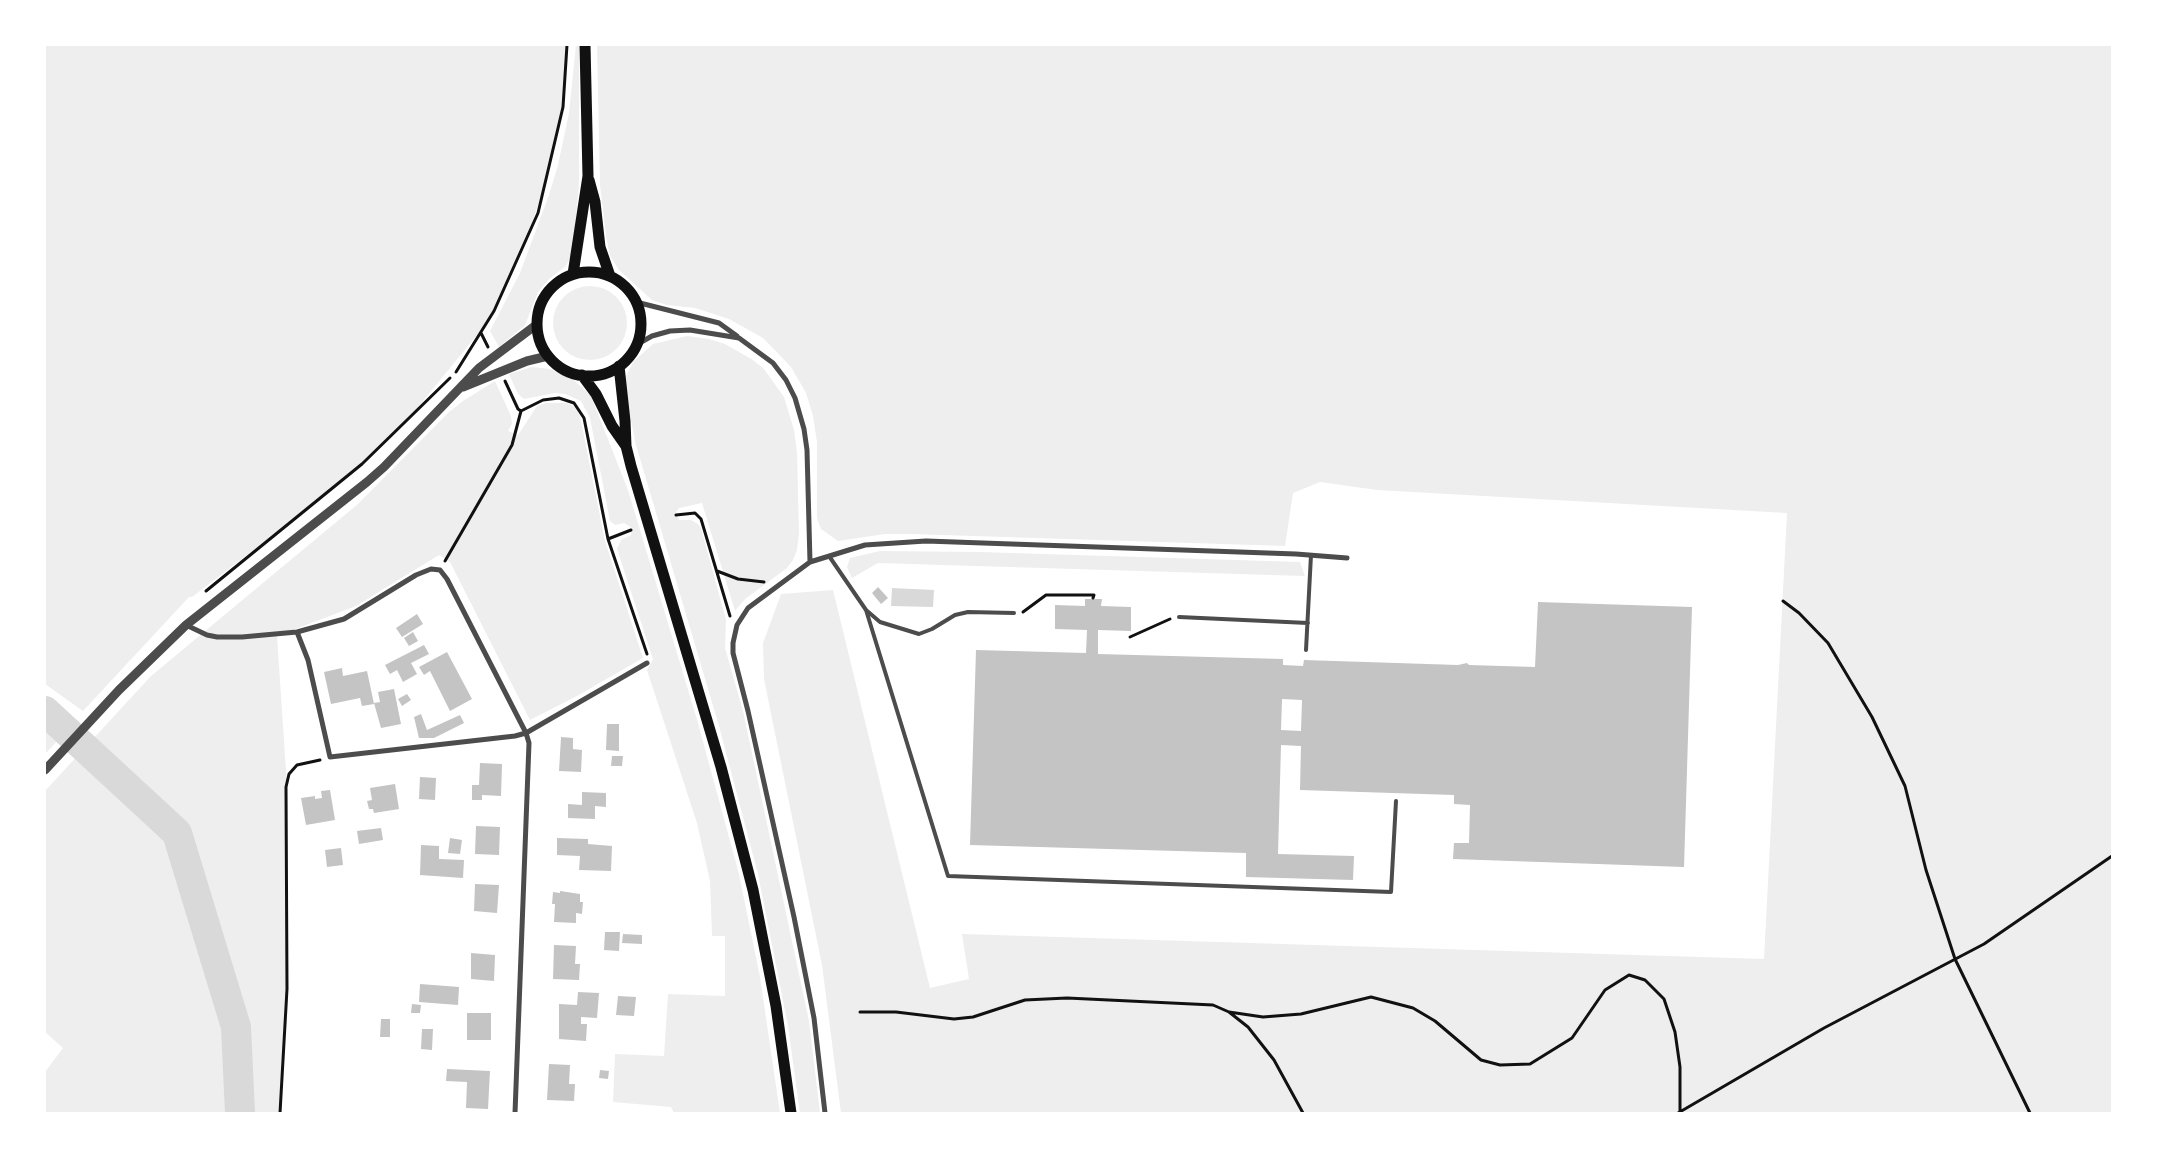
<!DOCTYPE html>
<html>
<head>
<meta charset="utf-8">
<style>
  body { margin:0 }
  #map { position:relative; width:2157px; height:1158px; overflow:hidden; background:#fff; font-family:"Titillium Web",sans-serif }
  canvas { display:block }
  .frame { position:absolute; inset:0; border:46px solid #fff; pointer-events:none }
</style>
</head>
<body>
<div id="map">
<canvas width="2157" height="1158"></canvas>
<div class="frame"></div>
</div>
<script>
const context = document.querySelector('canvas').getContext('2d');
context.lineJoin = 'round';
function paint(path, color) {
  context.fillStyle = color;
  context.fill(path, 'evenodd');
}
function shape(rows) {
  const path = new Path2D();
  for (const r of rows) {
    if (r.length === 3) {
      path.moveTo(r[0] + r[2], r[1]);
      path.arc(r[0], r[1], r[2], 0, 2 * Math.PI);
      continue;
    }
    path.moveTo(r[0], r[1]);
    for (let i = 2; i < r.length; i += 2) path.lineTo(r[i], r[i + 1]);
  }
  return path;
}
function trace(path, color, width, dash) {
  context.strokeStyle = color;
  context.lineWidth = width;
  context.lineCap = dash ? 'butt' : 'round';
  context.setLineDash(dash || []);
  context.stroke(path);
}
paint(shape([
  [45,45,568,45,564,100,540,199,530,229,499,299,481,330,414,412,382,446,309,508,192,597,189,597,83,711,45,684],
  [576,45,579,45,579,184,573,252,566,266,549,279,538,292,525,325,499,347,490,331,520,273,549,195,558,165,569,113],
  [597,45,2112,45,2112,1113,841,1113,822,965,764,679,763,643,781,594,833,590,930,988,969,979,962,934,1764,959,1787,513,1377,490,1320,482,1293,493,1285,546,911,534,885,534,838,541,821,529,817,518,817,442,813,416,806,393,791,367,763,338,729,319,695,308,667,305,652,300,619,270,610,256,606,236,600,185],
  [590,323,37],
  [687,336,709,339,725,344,753,360,764,369,784,397,794,430,797,453,799,533,797,550,793,560,787,568,745,599,735,611,702,503,679,508,676,512,679,520,691,520,698,524,701,528,726,620,725,648,743,711,809,1021,820,1113,800,1113,788,1026,758,874,719,726,636,445,629,410,625,378,633,362,653,344],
  [532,367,550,369,575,381,591,396,628,490,698,723,739,874,760,977,780,1113,674,1113,671,1107,613,1102,615,1054,664,1056,668,994,725,996,725,936,712,936,710,881,697,823,647,670,653,659,617,549,621,540,631,535,632,528,624,523,615,525,610,521,590,418,581,401,565,394,555,393,524,399,518,394,509,374],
  [495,381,511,416,512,424,508,431,518,435,537,406,546,403,567,403,575,407,580,416,605,541,643,658,577,696,530,720,450,562,439,555,356,606,277,636,287,786,286,988,279,1113,45,1113,45,1072,63,1048,45,1032,45,791,151,676,358,504,449,412,463,401],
  [880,551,980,552,1300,562,1305,576,878,563,852,578,847,567,850,558],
  [45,724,61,737,45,754]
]), '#eee');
paint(shape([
  [892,588,934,590,933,607,891,606]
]), '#d9d9d9');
trace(shape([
  [45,711,177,833,236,1027,240,1113]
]), '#d9d9d9', 30);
paint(shape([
  [878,587,888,598,881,604,872,593],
  [1085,599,1102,599,1101,606,1131,607,1131,631,1098,630,1098,654,1283,659,1283,665,1303,666,1304,660,1458,665,1467,663,1469,665,1535,667,1538,602,1692,607,1684,867,1453,859,1454,843,1469,843,1470,805,1454,804,1454,795,1300,790,1301,746,1281,745,1278,854,1354,856,1353,880,1246,877,1246,853,970,845,976,650,1086,653,1087,630,1055,629,1055,605,1085,606],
  [1282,699,1302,700,1301,731,1281,730],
  [417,614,423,624,402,637,396,628],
  [413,632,418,641,409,646,404,638],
  [424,645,429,654,411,663,417,674,403,682,397,670,390,674,385,665],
  [447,652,472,699,450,711,430,671,424,675,419,667],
  [342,668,343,676,367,671,374,704,362,706,360,698,331,704,324,672],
  [394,689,401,724,381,728,374,703,380,702,378,692],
  [407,694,411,700,402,706,398,699],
  [421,714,427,730,460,715,464,723,434,738,419,738,414,717],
  [607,724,619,724,619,751,606,750],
  [561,737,573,738,573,749,582,750,581,772,559,771],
  [612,756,623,756,622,766,611,766],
  [480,763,502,764,501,796,482,795,482,800,472,800,472,785,479,785],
  [420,777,436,778,435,800,419,799],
  [395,784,399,809,374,813,373,809,369,809,367,801,372,800,370,788],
  [330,790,335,820,306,825,301,798,315,796,315,799,322,798,321,791],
  [582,792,606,793,606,807,595,806,595,819,568,818,568,804,582,805],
  [476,826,500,827,499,855,475,854],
  [381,828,383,840,359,844,357,831],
  [450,838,462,840,460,854,448,853],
  [557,838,588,839,588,844,612,846,611,871,579,870,580,856,557,855],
  [421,845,439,846,439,859,464,860,463,878,420,875],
  [341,848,343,865,327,867,325,850],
  [475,884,499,885,497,913,474,911],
  [560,891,580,894,580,902,583,902,582,914,576,913,576,923,554,922,555,904,552,904,553,892,560,893],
  [605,932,620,932,619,951,604,950],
  [623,934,642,935,642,944,622,943],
  [554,945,576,946,575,964,580,964,579,980,553,979],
  [471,953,495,955,494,981,471,979],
  [420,984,459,987,458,1005,419,1002],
  [578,992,599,993,597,1018,581,1017,581,1024,587,1024,586,1041,559,1039,559,1004,577,1005],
  [618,996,636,997,634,1016,616,1015],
  [412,1004,421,1005,420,1013,411,1013],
  [467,1013,491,1013,491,1040,467,1040],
  [381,1019,390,1019,390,1037,380,1037],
  [422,1029,433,1029,432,1050,421,1049],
  [549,1064,570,1065,569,1084,575,1084,574,1101,547,1100],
  [447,1069,490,1071,488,1109,466,1108,467,1082,446,1081],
  [600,1070,609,1071,608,1079,599,1078]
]), '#c4c4c4');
trace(shape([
  [481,333,488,347],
  [456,372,494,311,538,213,563,107,567,45],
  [505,381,518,409,521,411,543,400,559,398,574,403,584,418,608,539,647,654],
  [676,515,695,513,701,519,730,616],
  [608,539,631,530],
  [445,561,512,445,521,411],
  [717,571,738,579,764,582],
  [206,591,362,464,450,378],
  [1783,601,1799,613,1828,643,1872,717,1905,786,1926,870,1955,959,2030,1113],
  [1023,612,1046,595,1094,595,1093,598],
  [1130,637,1170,619],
  [860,1012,896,1012,954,1019,973,1017,1025,1000,1067,998,1213,1005,1229,1012,1248,1027,1274,1060,1303,1113],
  [1229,1012,1263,1017,1301,1014,1371,997,1413,1008,1435,1021,1481,1060,1500,1065,1530,1064,1572,1038,1605,990,1629,975,1645,980,1664,999,1675,1032,1680,1067,1680,1112],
  [280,1113,287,989,286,787,289,774,297,765,320,760],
  [1678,1113,1824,1028,1984,944,2112,856]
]), '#111', 3);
trace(shape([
  [829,556,866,610,948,876,1391,892,1396,801],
  [866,610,880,622,919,634,932,629,955,615,968,612,1014,613],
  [1179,617,1308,623],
  [1306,650,1311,555]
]), '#4c4c4c', 4);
trace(shape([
  [636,302,719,323,737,336],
  [636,345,652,336,670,331,690,330,739,338,773,363,786,380,795,398,804,429,807,450,810,562],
  [186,625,207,635,217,637,242,637,297,632,344,619,416,575,431,569,440,570,447,579,526,733,529,743,515,1113],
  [297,632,308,660,330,757,515,736,526,733,647,663],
  [825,1113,814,1018,794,917,748,711,733,653,733,643,737,625,748,608,810,562,865,545,926,541,1296,554,1347,558]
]), '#4c4c4c', 5);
trace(shape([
  [463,387,527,361,548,356],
  [45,770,119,690,186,625,367,482,384,467,479,368,536,325]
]), '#4c4c4c', 9);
trace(shape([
  [589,180,595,202,600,247,610,276],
  [589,324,52],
  [573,274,588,176,585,45],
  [619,366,625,421,626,446,631,466,721,767,753,890,776,1006,791,1113],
  [582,375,596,394,612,426,626,446]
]), '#111', 11);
</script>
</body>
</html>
